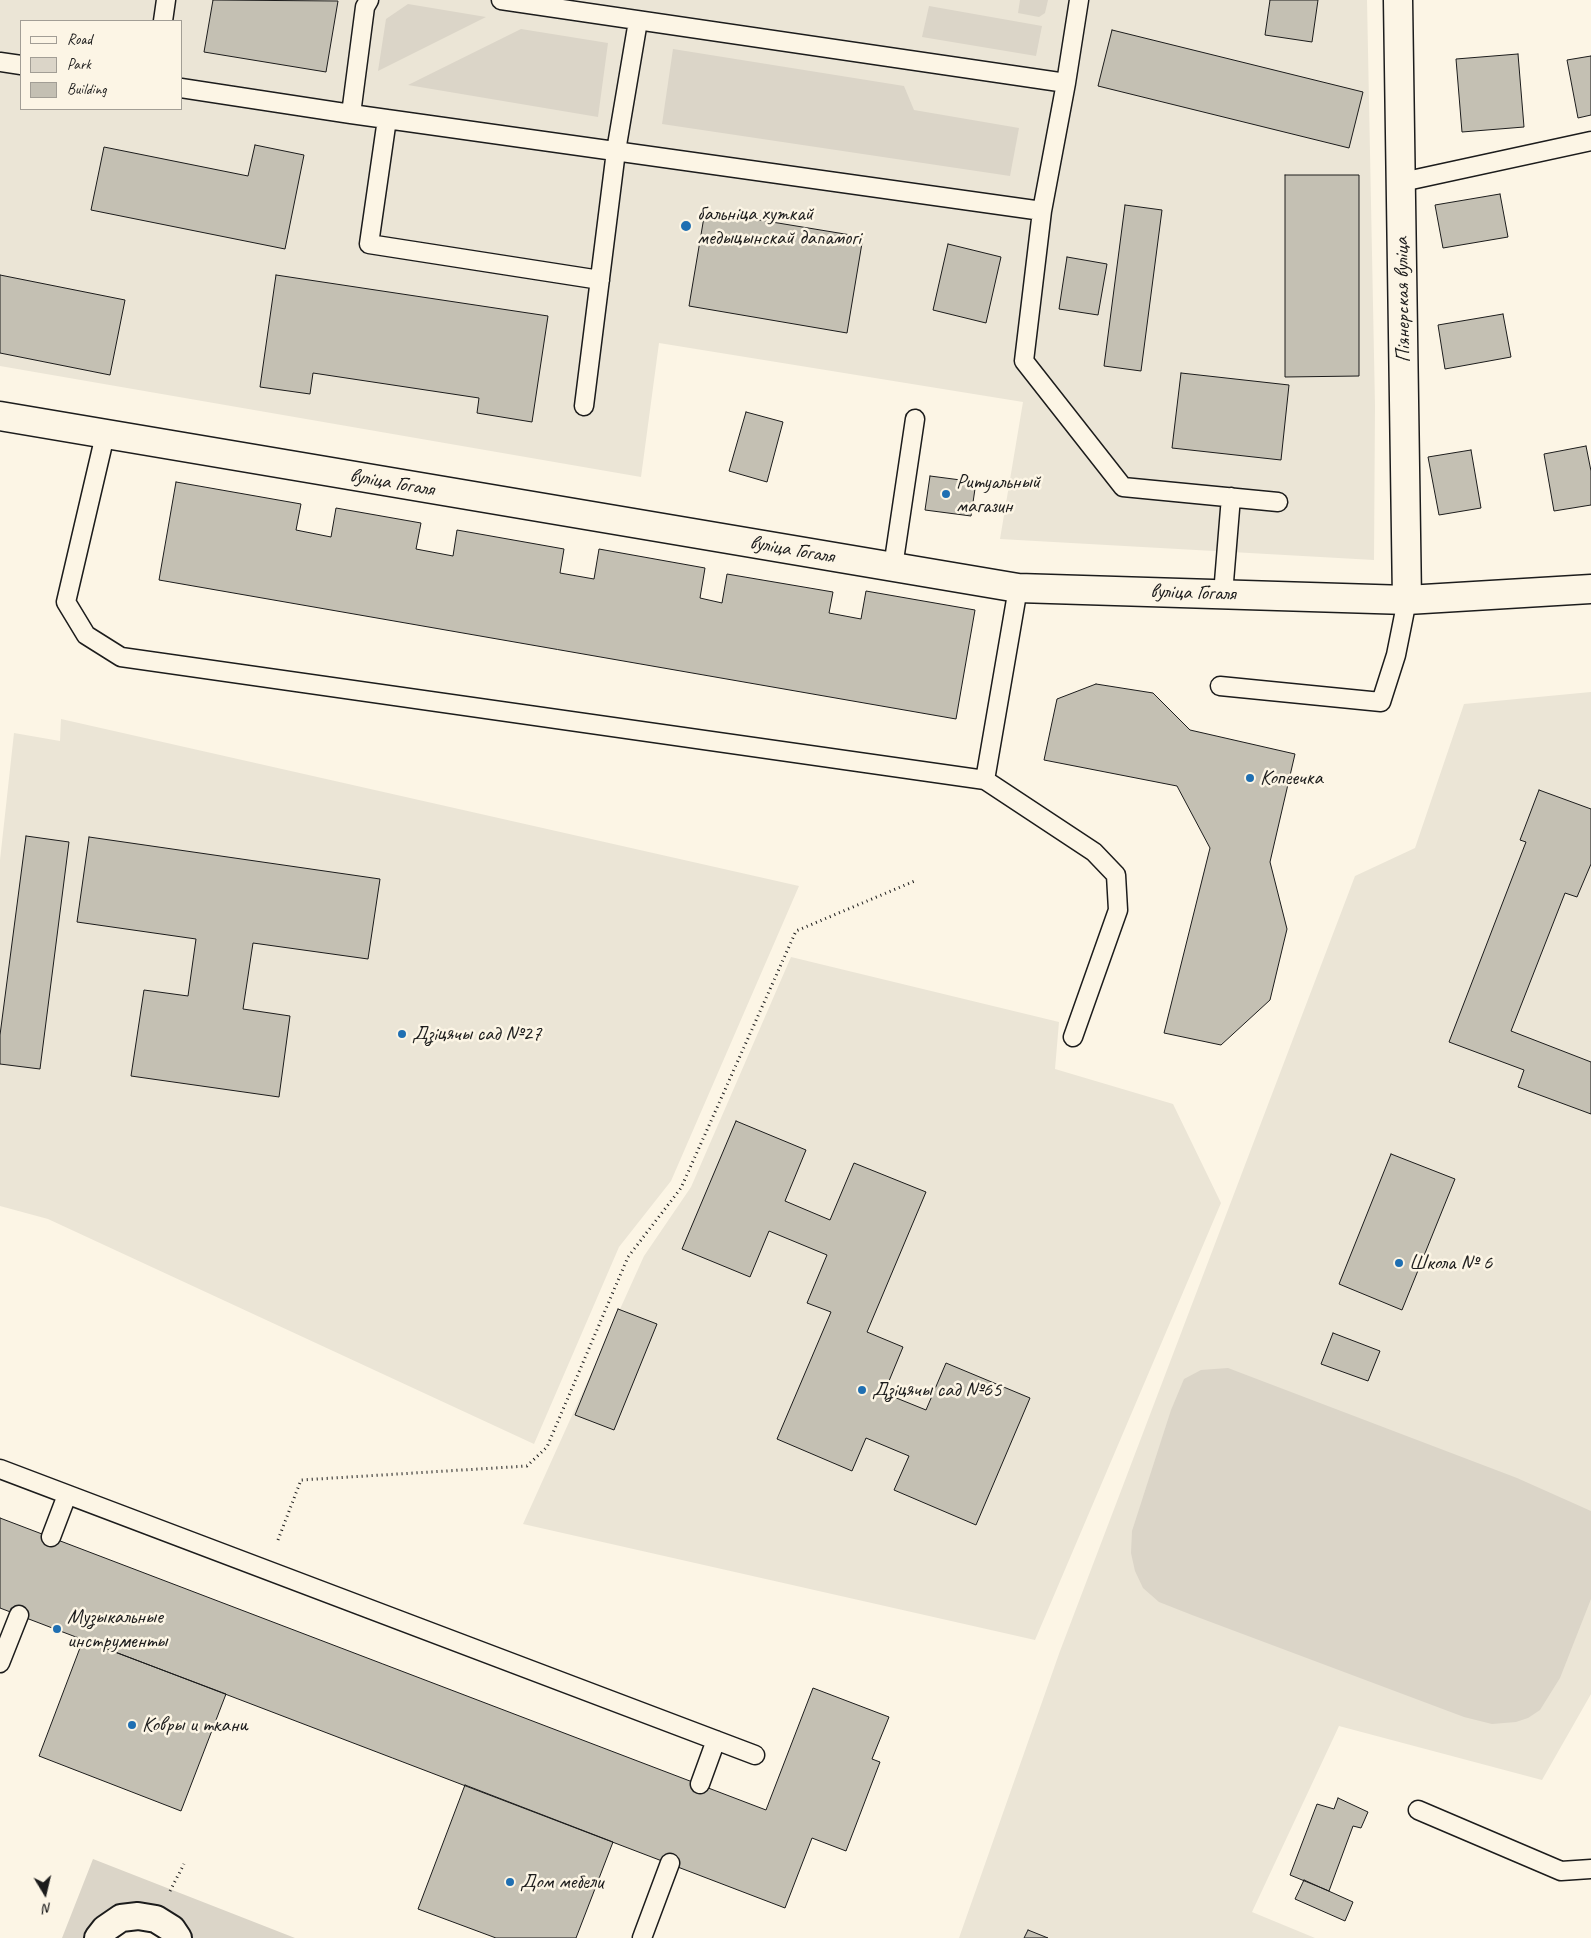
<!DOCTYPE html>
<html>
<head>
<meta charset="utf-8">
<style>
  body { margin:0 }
  #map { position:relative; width:1591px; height:1938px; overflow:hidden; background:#fcf5e5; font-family:Caveat,sans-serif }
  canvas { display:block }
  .legend { position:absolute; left:20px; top:20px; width:162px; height:90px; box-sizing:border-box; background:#fcf5e5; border:1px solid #a29e95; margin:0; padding:6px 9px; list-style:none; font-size:15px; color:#1c1c1c }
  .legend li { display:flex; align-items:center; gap:10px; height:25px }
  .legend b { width:25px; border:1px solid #a29e95 }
  .north { position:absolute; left:20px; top:1868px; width:50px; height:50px; -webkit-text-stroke:4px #fcf5e5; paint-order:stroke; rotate:171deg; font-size:14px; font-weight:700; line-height:20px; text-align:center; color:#1c1c1c }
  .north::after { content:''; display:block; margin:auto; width:18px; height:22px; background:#1c1c1c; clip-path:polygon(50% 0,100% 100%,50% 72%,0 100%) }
</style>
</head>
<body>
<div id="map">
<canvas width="1591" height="1938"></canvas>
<ul class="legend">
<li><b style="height:6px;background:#fcf5e5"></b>Road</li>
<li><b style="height:14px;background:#dbd5c8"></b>Park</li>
<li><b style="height:14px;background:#c4c0b3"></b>Building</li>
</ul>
<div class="north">N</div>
</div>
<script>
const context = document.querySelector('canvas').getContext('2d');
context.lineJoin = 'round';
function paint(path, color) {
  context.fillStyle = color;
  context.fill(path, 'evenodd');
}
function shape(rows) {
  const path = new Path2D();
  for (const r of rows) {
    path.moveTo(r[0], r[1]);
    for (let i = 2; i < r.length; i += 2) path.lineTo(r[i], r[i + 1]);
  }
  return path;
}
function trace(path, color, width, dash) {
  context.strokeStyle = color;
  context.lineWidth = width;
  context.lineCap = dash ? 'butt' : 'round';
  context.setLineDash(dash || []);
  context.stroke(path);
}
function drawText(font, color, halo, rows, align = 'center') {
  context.font = font + ' Caveat,sans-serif';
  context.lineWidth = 5;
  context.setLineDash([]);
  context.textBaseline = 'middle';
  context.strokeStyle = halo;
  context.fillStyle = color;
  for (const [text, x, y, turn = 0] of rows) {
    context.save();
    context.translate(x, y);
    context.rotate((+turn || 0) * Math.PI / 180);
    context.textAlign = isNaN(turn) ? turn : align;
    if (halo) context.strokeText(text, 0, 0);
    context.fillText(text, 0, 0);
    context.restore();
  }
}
paint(shape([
  [0,0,1367,0,1375,406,1374,560,1000,539,1023,402,659,343,641,477,0,366],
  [21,21,181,21,181,109,21,109],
  [1591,692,1591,1694,1542,1780,1339,1726,1252,1912,1315,1938,959,1938,1060,1651,1355,876,1415,848,1464,704],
  [61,719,799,886,671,1181,619,1247,534,1444,48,1219,0,1206,0,860,14,733,60,741],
  [791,957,1059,1022,1055,1069,1173,1104,1221,1203,1035,1640,523,1524,644,1256,691,1187]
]), '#ebe5d6');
paint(shape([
  [1020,0,1048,0,1045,13,1039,17,1018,13],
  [408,4,486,17,378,71,386,19],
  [929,6,1042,26,1036,56,922,37],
  [521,29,608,43,598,117,408,85],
  [673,49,904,86,914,110,1019,128,1010,176,662,124],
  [1228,1368,1517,1478,1591,1511,1591,1599,1560,1678,1540,1710,1528,1718,1516,1722,1492,1724,1464,1717,1192,1615,1159,1602,1143,1588,1135,1571,1131,1553,1132,1531,1171,1410,1184,1379,1201,1370],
  [93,1859,295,1938,178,1938,156,1919,98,1938,62,1938]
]), '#dbd5c8');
const building = shape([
  [213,0,338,1,326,72,204,52,213,0],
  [1270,0,1318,0,1312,42,1265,35,1270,0],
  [1112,30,1363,92,1349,148,1098,86,1112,30],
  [1518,54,1524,127,1462,132,1456,59,1518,54],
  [1591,56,1591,115,1578,118,1567,60,1591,56],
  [255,145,304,155,285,249,91,210,104,147,248,176,255,145],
  [1285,175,1359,175,1359,376,1285,377,1285,175],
  [1500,194,1508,237,1443,248,1435,205,1500,194],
  [1125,205,1162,210,1141,371,1104,366,1125,205],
  [705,211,863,237,847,333,689,306,705,211],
  [948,244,1001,257,986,323,933,310,948,244],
  [1067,257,1107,264,1098,315,1059,309,1067,257],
  [0,275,125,300,110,375,0,353,0,275],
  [276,275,548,316,532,422,477,413,479,398,313,373,310,394,260,387,276,275],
  [1503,314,1511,357,1445,369,1438,325,1503,314],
  [1181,373,1289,385,1281,460,1172,448,1181,373],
  [746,412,783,422,767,482,729,471,746,412],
  [1586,446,1591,471,1591,505,1554,511,1544,454,1586,446],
  [1471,450,1481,508,1439,515,1428,457,1471,450],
  [930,476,976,482,971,516,925,510,930,476],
  [176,482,301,504,296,530,331,537,336,508,421,523,416,549,453,556,457,530,564,549,560,573,594,579,599,549,705,568,700,598,722,603,727,574,833,592,829,613,861,619,866,591,975,610,956,719,159,580,176,482],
  [1096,684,1153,693,1190,730,1295,754,1270,862,1287,929,1270,1000,1221,1045,1164,1033,1210,848,1177,786,1044,760,1057,699,1096,684],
  [1539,790,1591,809,1591,864,1577,897,1565,893,1511,1031,1591,1062,1591,1114,1518,1087,1524,1070,1449,1042,1526,842,1520,840,1539,790],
  [26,836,69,842,40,1069,0,1064,0,1035,26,836],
  [89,837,380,879,368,959,253,943,243,1009,290,1016,279,1097,131,1076,144,990,188,996,196,939,77,922,89,837],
  [736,1121,806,1150,785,1201,830,1220,854,1163,926,1192,867,1332,903,1347,884,1393,926,1410,946,1363,1030,1398,976,1525,894,1490,909,1456,866,1438,852,1471,777,1439,831,1312,807,1303,827,1255,769,1231,750,1277,682,1249,736,1121],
  [1391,1154,1455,1179,1402,1310,1339,1284,1391,1154],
  [618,1309,657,1324,614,1430,575,1415,618,1309],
  [1333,1333,1380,1351,1368,1381,1321,1364,1333,1333],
  [0,1518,766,1810,813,1688,889,1717,872,1759,880,1762,846,1851,812,1838,785,1908,0,1608,0,1518],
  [83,1640,226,1694,181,1811,39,1756,83,1640],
  [465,1785,613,1842,576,1938,496,1938,418,1909,465,1785],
  [1338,1798,1368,1812,1361,1828,1353,1826,1329,1891,1290,1875,1317,1804,1334,1809,1338,1798],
  [1304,1880,1353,1902,1345,1921,1295,1899,1304,1880],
  [1028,1930,1048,1938,1024,1938,1028,1930]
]);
paint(building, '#c4c0b3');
trace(building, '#1c1c1c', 1);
const service = shape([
  [163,21,166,0],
  [0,62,21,65],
  [1066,83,1079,0],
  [181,88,351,114,1042,211,1066,83,501,0],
  [351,114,365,7,369,0],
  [387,119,369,244,600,280],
  [1402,182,1591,141],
  [1042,211,1024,361,1123,487,1278,502],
  [584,406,616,151,638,21],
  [105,435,66,602,86,635,121,657,985,780,1094,852,1116,875,1118,910,1073,1037],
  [893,567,915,419],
  [1223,594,1231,497],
  [1220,686,1381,702,1396,655,1407,600],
  [985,780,1018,588],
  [0,1469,755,1755],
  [51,1537,67,1495],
  [0,1663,19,1615],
  [700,1784,716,1740],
  [1418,1810,1561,1871,1591,1869],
  [642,1938,670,1863]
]);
const pedestrian = shape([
  [98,1938,105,1929,121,1918,138,1916,156,1919,172,1929,178,1938]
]);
const minor = shape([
  [1398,0,1407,600]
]);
const secondary = shape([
  [0,416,1018,588,1407,600,1591,589]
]);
trace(service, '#1c1c1c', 21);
trace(pedestrian, '#1c1c1c', 30);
trace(minor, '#1c1c1c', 31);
trace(secondary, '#1c1c1c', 31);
trace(shape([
  [278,1540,301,1480,527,1466,547,1447,628,1257,681,1188,796,931,917,880],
  [170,1891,184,1864]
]), '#1c1c1c', 3, [1, 4]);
trace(service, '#fcf5e5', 18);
trace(pedestrian, '#fcf5e5', 26);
trace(minor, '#fcf5e5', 28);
trace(secondary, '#fcf5e5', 28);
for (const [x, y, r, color] of [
  [686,226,6,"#1f6fb2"],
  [946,494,5,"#1f6fb2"],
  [1250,778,5,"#1f6fb2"],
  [402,1034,5,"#1f6fb2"],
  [1399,1263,5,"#1f6fb2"],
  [862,1390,5,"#1f6fb2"],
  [57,1629,5,"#1f6fb2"],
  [132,1725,5,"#1f6fb2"],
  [510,1882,5,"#1f6fb2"]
]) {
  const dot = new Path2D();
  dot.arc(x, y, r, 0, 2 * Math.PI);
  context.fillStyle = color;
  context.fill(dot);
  trace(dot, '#fcf5e5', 2);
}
drawText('21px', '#1c1c1c', '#fcf5e5', [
  ["бальніца хуткай",697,214],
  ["медыцынскай дапамогі",697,238],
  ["Ритуальный",956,482],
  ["магазин",956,506],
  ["Копеечка",1260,778],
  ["Дзіцячы сад №27",412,1034],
  ["Школа № 6",1409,1263],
  ["Дзіцячы сад №65",872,1390],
  ["Музыкальные",67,1617],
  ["инструменты",67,1641],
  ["Ковры и ткани",142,1725],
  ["Дом мебели",520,1882]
], 'left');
drawText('21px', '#1c1c1c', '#fcf5e5', [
  ["Піянерская вуліца",1403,300,-91],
  ["вуліца Гогаля",392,483,10],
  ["вуліца Гогаля",792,550,10],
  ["вуліца Гогаля",1193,593,2]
]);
</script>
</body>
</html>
